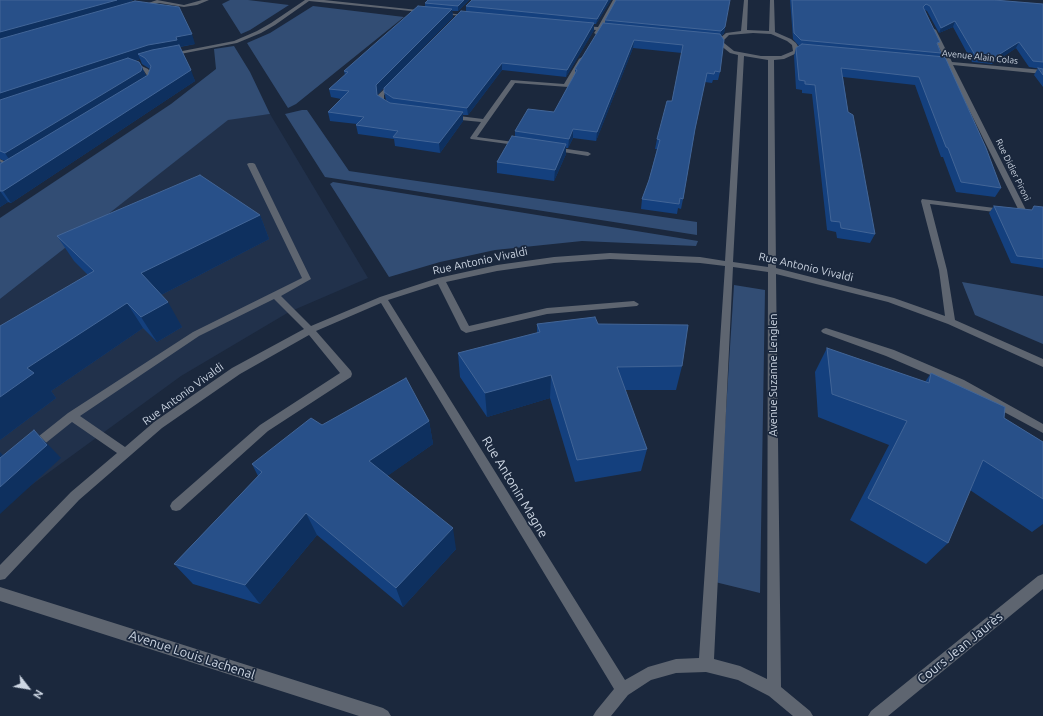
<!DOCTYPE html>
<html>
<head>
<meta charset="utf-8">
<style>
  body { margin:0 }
  #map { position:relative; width:1043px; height:716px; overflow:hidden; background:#1b283d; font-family:Ubuntu,sans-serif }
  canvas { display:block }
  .north { position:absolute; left:8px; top:668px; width:40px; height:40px; -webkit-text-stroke:3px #1b283d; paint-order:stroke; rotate:121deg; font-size:11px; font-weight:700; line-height:16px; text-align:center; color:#cdd6e3 }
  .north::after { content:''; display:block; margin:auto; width:14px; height:18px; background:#cdd6e3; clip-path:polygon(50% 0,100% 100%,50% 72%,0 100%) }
</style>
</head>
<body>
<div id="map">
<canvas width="1043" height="716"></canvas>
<div class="north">N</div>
</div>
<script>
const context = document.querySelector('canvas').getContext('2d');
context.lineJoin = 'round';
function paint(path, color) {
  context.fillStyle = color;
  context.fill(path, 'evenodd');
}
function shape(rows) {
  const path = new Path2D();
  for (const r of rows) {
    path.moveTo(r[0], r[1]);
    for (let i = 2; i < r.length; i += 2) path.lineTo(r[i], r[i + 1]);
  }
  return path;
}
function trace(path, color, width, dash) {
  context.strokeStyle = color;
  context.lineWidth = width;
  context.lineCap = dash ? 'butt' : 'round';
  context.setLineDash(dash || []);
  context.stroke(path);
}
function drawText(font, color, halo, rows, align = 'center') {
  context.font = font + ' Ubuntu,sans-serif';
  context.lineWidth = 3.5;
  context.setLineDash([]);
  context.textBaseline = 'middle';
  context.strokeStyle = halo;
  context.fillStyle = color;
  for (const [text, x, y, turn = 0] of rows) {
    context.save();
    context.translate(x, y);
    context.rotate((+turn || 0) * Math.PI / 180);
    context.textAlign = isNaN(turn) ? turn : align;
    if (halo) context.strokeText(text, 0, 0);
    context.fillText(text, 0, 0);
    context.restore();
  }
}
paint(shape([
  [270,114,368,278,289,312,181,376,0,508,0,299,228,119]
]), '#21314b');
paint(shape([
  [230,0,248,0,289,5,250,30,241,34,222,4],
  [313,6,404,17,296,104,288,108,247,43,270,33],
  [234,46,250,72,270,114,228,120,0,299,0,218,171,104,216,69,214,49],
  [302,110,307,110,349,171,697,222,697,235,325,177,285,114],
  [333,182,698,241,696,246,582,241,495,250,440,262,389,277,330,184],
  [962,282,1043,296,1043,344,975,315],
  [734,285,765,290,760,593,715,582]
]), '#324d74');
paint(shape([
  [157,0,184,5,202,0,209,0,197,5,184,7,159,3,139,8,137,7,157,0],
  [305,0,324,0,474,16,472,17,309,1,275,25,261,33,237,43,170,56,167,54,234,41,257,31,271,23,305,0],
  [613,0,617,0,602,28,615,29,615,31,601,30,597,35,594,33,596,30,579,28,581,26,598,27,613,0],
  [744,0,748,0,747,30,769,31,770,0,774,0,775,32,791,39,796,43,799,48,797,53,784,59,774,60,776,268,894,298,945,316,939,270,921,201,922,199,1019,211,947,65,942,63,946,61,930,30,933,28,936,30,952,62,1043,70,1043,74,953,65,1028,214,1027,216,930,204,947,270,955,320,1043,359,1043,367,948,324,888,302,776,274,781,687,810,711,813,716,793,716,769,696,738,680,706,672,676,673,651,680,628,695,611,716,593,716,596,711,614,689,381,303,316,331,351,371,352,374,351,377,268,431,180,510,176,511,172,510,170,506,172,502,260,425,340,373,309,335,240,374,162,428,79,500,5,579,0,580,0,565,71,492,117,453,72,422,37,450,33,452,29,450,27,447,29,444,68,413,193,332,302,278,247,164,249,163,253,163,255,164,311,279,281,296,311,326,380,297,438,278,497,265,554,257,610,253,700,257,725,261,738,55,730,53,720,45,718,40,726,33,741,31,744,0],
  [753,33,771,34,787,41,792,45,793,51,781,56,761,56,734,51,724,43,724,40,729,35,753,33],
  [744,56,768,60,768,267,733,262,744,56],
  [610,259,700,263,725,266,699,658,676,659,648,667,625,680,388,300,438,284,461,330,466,333,547,314,637,306,639,304,634,301,547,308,469,326,446,282,497,271,554,263,610,259],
  [733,267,768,272,767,679,740,666,714,659,733,267],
  [274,299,304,329,232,368,154,422,125,447,80,416,199,336,274,299],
  [582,57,585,59,568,87,515,83,477,137,521,143,523,144,523,146,471,139,470,138,481,122,451,119,448,117,451,115,483,119,511,80,564,84,579,59,582,57],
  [131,63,135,63,148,69,154,77,152,84,145,86,144,85,147,82,148,77,144,71,131,65,131,63],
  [393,81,396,83,384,95,384,101,391,106,388,108,379,103,378,95,393,81],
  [553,147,588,152,591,154,588,156,551,150,551,148,553,147],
  [0,159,15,167,15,171,9,171,0,164,0,159],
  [826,328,894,350,964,380,1043,424,1043,433,956,386,886,356,823,333,821,331,823,329,826,328],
  [1043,574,1043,589,888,716,868,716,871,711,1038,576,1043,574],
  [0,587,383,708,388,711,391,716,359,716,0,601,0,587]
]), '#5e6570');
paint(shape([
  [0,0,133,0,124,5,195,44,180,47,195,81,11,203,8,202,0,207,0,161,1,163,5,161,0,159],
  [140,59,142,64,150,69,148,75,146,76,142,67,135,61],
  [428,0,469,0,458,11,452,11,453,17,378,94,378,96,391,104,386,100,384,92,466,11,466,6,611,0,596,24,594,24,594,30,566,77,502,70,468,115,463,115,463,121,440,153,395,146,394,139,358,134,356,125,357,124,330,121,328,112,341,99,331,97,329,89,345,75,344,71,425,7,425,3],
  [790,0,994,0,1043,4,1043,87,1034,75,1038,68,1041,69,1029,67,1016,48,992,64,972,62,953,27,939,33,927,11,925,10,941,53,940,56,1001,188,995,197,956,192,943,157,941,157,915,85,843,77,848,112,875,234,870,243,837,238,836,232,827,230,812,94,802,93,802,90,796,89,794,56,796,48,799,46,793,39],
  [605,20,725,27,724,33,721,36,720,72,718,80,713,80,712,83,705,82,695,130,683,199,681,209,678,208,677,214,641,209,642,199,649,180,657,149,655,149,657,139,672,101,682,53,633,48,596,141,573,138,568,148,566,148,566,154,554,181,497,173,497,162,515,136,515,131,554,112,575,74,575,69,605,24],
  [994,206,1032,210,1043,207,1043,268,1011,263,989,213],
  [260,215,269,239,161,295,182,327,157,342,143,328,51,391,56,398,0,440,88,275,74,261,57,236],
  [537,324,598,324,682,366,676,390,625,390,647,449,641,471,575,482,550,398,487,417,460,377,458,353,537,333],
  [827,348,925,382,931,373,1043,442,1043,524,1032,532,970,490,948,543,926,564,850,520,889,445,818,417,815,372],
  [429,421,433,444,387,476,456,549,403,607,317,535,260,604,193,584,174,564,258,476,252,464,322,425]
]), '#14407e');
paint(shape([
  [113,0,133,0,120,6,0,43,0,32],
  [464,0,469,0,458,11,458,6],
  [608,0,611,0,596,24,597,19],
  [452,9,453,17,378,94,378,104,377,95,376,85],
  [955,21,953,27,939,33,941,28],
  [594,23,594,30,566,77,567,70],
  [725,27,724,33,720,36,721,31],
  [192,34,195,44,138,54,140,59,0,106,0,93,148,45,176,37],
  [634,40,633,48,596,141,597,132],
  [1019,42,1016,48,992,64,995,57],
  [502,63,502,70,468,115,467,108],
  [142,67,146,77,12,164,5,153],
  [191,70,195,81,11,203,3,191],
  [463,112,463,121,440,153,439,143],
  [573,129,573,138,568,148,569,139],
  [566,144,566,154,554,181,555,170],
  [0,191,8,202,0,207],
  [260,215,269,239,155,298,141,273],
  [168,302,182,327,157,342,141,317],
  [127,303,143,328,51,391,56,398,0,440,0,397,27,368],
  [551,375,550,398,487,417,485,393],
  [429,421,433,444,376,484,369,461],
  [34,430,61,458,0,514,0,487],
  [0,452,7,459,0,466],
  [306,513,317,535,260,604,245,585],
  [453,528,456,549,403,607,396,588]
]), '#0e305f');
const building = shape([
  [0,0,117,0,0,32,0,0],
  [428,0,464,0,458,6,425,3,428,0],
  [472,0,608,0,597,19,466,6,472,0],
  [616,0,730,0,725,27,721,31,605,20,616,0],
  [792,0,994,0,1043,4,1043,62,1033,61,1019,42,995,57,975,55,955,21,941,28,930,6,926,4,923,7,940,42,937,43,941,53,801,40,794,33,792,0],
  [135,1,179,7,192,34,176,37,177,40,148,45,0,93,0,39,135,1],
  [418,6,452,9,376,85,377,95,390,103,463,112,439,143,393,137,398,131,356,125,364,117,328,112,349,91,329,89,348,72,344,71,418,6],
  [461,11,594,23,567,70,502,63,467,108,393,98,384,92,384,88,461,11],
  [603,23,720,34,724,40,720,72,715,71,714,74,707,73,695,129,683,199,680,198,679,204,642,199,649,180,660,140,657,139,667,101,672,101,683,45,634,40,597,132,573,129,569,139,515,131,528,109,554,112,577,70,575,69,603,23],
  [802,44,945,57,986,148,1001,188,961,182,948,148,946,147,919,77,841,68,848,112,853,115,875,234,841,228,840,222,831,221,815,85,805,84,805,81,799,80,796,48,802,44],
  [179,45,191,70,3,191,0,191,0,164,148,75,151,66,145,58,138,54,152,50,179,45],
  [128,58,139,62,142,67,141,71,5,153,0,151,0,100,128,58],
  [1038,68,1043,69,1043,75,1038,68],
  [512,136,566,144,555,170,497,162,512,136],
  [200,175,260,215,141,273,168,302,141,317,127,303,27,368,34,373,0,397,0,326,94,271,57,236,200,175],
  [994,206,1032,210,1034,206,1043,207,1043,259,1017,256,994,206],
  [595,317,598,324,688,325,682,366,617,367,647,449,577,460,551,375,485,393,458,353,540,332,537,324,595,317],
  [827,348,929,383,931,373,1005,407,1004,418,1043,442,1043,499,983,460,948,543,868,498,907,421,832,394,827,348],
  [406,378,429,421,369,461,453,528,396,588,306,513,245,585,174,564,262,472,252,464,311,418,322,425,406,378],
  [34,430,47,445,0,487,0,458,34,430]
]);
paint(building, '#285089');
trace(building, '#426597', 1);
drawText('9px', '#cdd6e3', '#1b283d', [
  ["Avenue Alain Colas",980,57,6],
  ["Rue Didier Pironi",1013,170,64]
]);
drawText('11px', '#cdd6e3', '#1b283d', [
  ["Rue Antonio Vivaldi",480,261,-12],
  ["Rue Antonio Vivaldi",806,267,13],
  ["Avenue Suzanne Lenglen",773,375,-90],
  ["Rue Antonio Vivaldi",183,394,-36]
]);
drawText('13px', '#cdd6e3', '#1b283d', [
  ["Rue Antonin Magne",515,487,59],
  ["Cours Jean Jaurès",960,648,-39],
  ["Avenue Louis Lachenal",192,655,18]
]);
</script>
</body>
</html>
